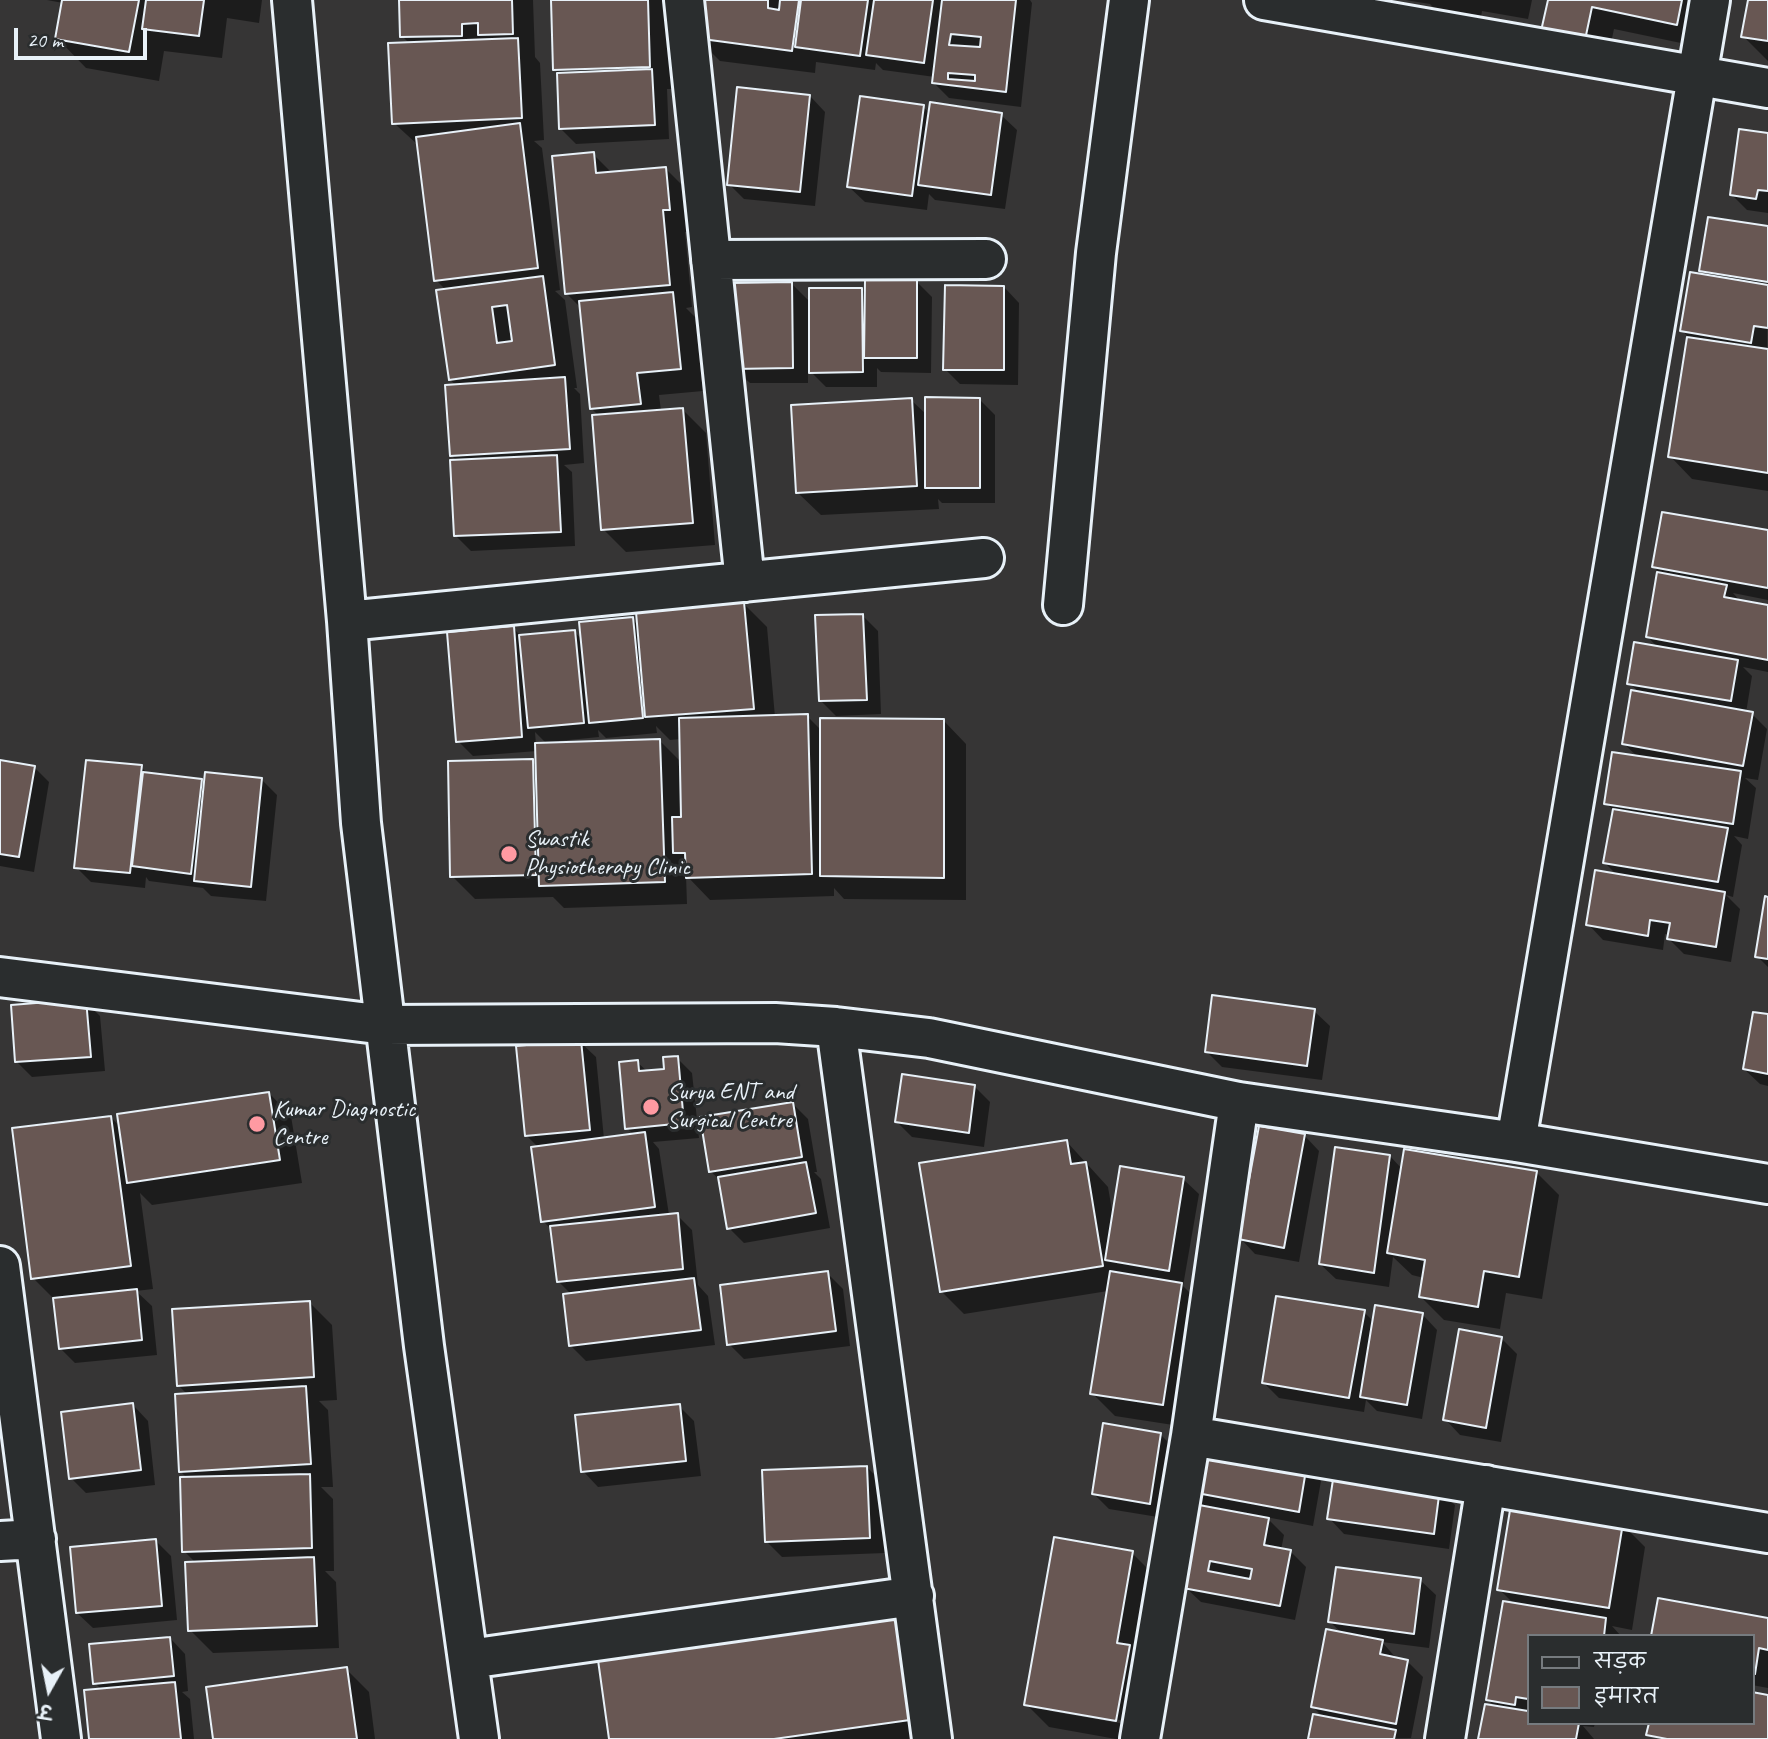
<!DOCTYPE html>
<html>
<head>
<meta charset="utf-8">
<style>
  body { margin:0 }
  #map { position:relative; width:1768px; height:1739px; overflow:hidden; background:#363535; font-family:Caveat,"Playpen Sans Deva",sans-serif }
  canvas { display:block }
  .legend { position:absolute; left:1527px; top:1634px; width:228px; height:91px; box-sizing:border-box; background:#2a2d2e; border:2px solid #767b7f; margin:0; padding:9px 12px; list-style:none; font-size:21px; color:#e8f1f8 }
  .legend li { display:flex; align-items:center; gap:14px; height:35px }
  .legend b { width:35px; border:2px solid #767b7f }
  .north { position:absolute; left:14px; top:1655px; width:70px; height:70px; -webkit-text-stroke:5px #2a2d2e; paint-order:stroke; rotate:189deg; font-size:19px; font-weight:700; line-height:28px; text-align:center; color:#e8f1f8 }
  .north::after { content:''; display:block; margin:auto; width:24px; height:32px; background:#e8f1f8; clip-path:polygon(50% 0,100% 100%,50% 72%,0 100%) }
  .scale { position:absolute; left:14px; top:28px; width:133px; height:32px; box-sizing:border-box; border:4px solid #e8f1f8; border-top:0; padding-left:9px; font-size:21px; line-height:24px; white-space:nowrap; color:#e8f1f8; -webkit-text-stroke:5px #2a2d2e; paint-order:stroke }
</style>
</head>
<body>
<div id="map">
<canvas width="1768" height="1739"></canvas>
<ul class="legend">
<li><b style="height:9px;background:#2a2d2e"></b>सड़क</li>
<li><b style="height:19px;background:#685753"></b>इमारत</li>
</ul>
<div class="north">उ</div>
<div class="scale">20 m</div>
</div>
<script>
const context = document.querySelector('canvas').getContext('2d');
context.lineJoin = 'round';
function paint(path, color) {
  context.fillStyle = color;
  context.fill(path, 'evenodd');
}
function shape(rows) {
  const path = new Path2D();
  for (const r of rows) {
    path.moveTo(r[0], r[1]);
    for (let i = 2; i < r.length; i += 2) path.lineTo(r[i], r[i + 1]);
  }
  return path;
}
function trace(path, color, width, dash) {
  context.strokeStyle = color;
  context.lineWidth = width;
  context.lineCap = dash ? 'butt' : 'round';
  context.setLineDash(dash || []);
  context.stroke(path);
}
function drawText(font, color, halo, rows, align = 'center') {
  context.font = font + ' Caveat,sans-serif';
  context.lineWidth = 6;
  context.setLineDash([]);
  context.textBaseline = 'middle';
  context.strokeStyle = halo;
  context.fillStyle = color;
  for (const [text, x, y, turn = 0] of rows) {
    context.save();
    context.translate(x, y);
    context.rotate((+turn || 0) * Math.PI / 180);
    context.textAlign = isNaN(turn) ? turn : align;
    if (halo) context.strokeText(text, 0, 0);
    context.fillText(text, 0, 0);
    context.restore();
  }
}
paint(shape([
  [47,0,262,0,259,23,227,18,222,58,164,51,159,81,86,68,57,38,63,3],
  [401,0,533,0,535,57,540,63,544,140,534,141,542,148,560,290,555,291,565,300,577,388,574,388,580,394,584,463,564,465,572,472,575,546,471,551,456,536,457,461,452,456,457,386,450,380,446,290,436,280,419,146,394,123,410,44,402,36],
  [552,0,669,0,672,89,667,89,669,139,576,144,560,128],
  [702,0,1030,0,1032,3,1021,107,949,98,934,83,935,77,883,70,876,63,875,70,816,62,815,73,720,61,697,38],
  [1405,0,1532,0,1528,19,1482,11,1480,24,1444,18,1430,4],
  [1550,0,1709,0,1700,47,1614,29,1607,62],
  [1750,0,1768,0,1768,61,1743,36],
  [810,96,825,112,815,206,744,199,729,184],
  [923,107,930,113,1001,115,1017,130,1005,209,935,200,929,194,927,210,865,202,849,187],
  [1768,135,1768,213,1747,210,1731,194],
  [593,154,613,174,666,169,689,192,692,232,685,232,692,307,686,308,695,317,703,391,659,395,661,411,683,410,706,433,715,545,626,552,603,529,599,416,592,409,581,308,566,293],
  [1768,228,1767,351,1768,491,1692,479,1670,456,1688,337,1682,330,1708,277,1701,270],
  [917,282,932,297,931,373,881,372,877,368,877,387,826,387,808,369,808,383,750,383,734,368,792,284,810,302,862,289,867,294],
  [1004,287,1019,303,1018,385,960,384,945,369],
  [979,399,995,415,995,503,942,503,938,499,939,509,821,515,798,493,911,400,927,415],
  [1768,532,1768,600,1733,593,1741,602,1768,607,1768,672,1743,667,1752,676,1746,713,1752,714,1767,729,1758,780,1745,778,1756,788,1748,839,1734,836,1742,845,1733,897,1726,895,1740,909,1731,962,1684,954,1669,939,1669,935,1665,934,1663,950,1603,940,1588,924,1618,876,1605,863,1614,811,1606,803,1638,757,1623,743,1640,693,1629,683,1658,648,1648,637,1659,572,1654,567],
  [744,604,767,627,775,717,807,716,822,731,944,721,966,744,966,900,844,899,834,888,834,896,710,900,686,875,687,904,564,908,553,897,475,899,452,876,532,761,537,766,537,751,473,756,458,741,513,628,522,637,575,632,582,640,632,619,639,626],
  [656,726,670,740,681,739,682,763,660,741,559,744,559,741,599,737,598,730,606,738,657,733],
  [535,732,547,744,536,745],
  [863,616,878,631,881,714,836,716,820,700],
  [0,762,34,767,49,782,34,872,0,866],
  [141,767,149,775,201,781,205,785,262,780,277,795,266,901,211,896,203,888,149,881,146,877,145,888,91,882,76,867],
  [1768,899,1768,967,1757,956],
  [85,1001,100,1016,105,1071,32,1077,17,1062],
  [1314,1011,1330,1026,1322,1080,1222,1067,1206,1051],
  [1768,1016,1768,1086,1760,1084,1744,1069],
  [580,1042,596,1057,604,1139,634,1135,627,1128,637,1062,648,1072,666,1071,677,1058,692,1073,699,1138,653,1142,659,1149,669,1215,677,1215,692,1230,698,1285,708,1296,715,1345,586,1361,570,1345,572,1295,558,1281,553,1231,543,1221,539,1148,526,1135],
  [974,1086,990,1102,984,1147,912,1137,897,1122],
  [269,1093,291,1116,302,1183,152,1205,140,1193,153,1289,136,1291,152,1306,157,1355,75,1363,60,1348,55,1300,33,1278,111,1117,121,1128],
  [793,1104,808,1119,817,1172,814,1172,821,1179,830,1228,744,1243,729,1228,721,1181,710,1171],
  [1304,1135,1319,1151,1299,1262,1255,1254,1240,1238],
  [1067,1142,1108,1187,1113,1216,1183,1179,1199,1194,1183,1286,1205,1308,1186,1427,1115,1416,1092,1393,1108,1291,964,1314,941,1291],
  [1390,1156,1402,1169,1536,1172,1559,1195,1542,1299,1506,1293,1500,1329,1444,1320,1421,1297,1424,1278,1412,1275,1393,1257,1389,1287,1336,1279,1320,1264],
  [827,1273,843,1289,850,1346,744,1359,729,1344],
  [309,1302,332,1325,337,1400,319,1401,328,1410,333,1487,321,1487,333,1499,334,1571,325,1571,336,1582,339,1648,213,1653,190,1630,197,1564,184,1551,188,1479,181,1472,188,1395,178,1385],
  [1364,1312,1374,1322,1422,1314,1437,1330,1422,1419,1377,1411,1366,1400,1364,1412,1279,1398,1264,1383],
  [1501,1338,1517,1354,1501,1442,1460,1435,1445,1419],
  [133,1405,148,1421,155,1485,86,1493,71,1478],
  [679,1406,694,1421,701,1476,598,1487,583,1471],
  [1160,1434,1175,1449,1164,1518,1109,1509,1094,1494],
  [1306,1465,1321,1481,1313,1526,1266,1517,1284,1535,1281,1550,1290,1551,1306,1567,1295,1620,1201,1602,1185,1587,1206,1508,1188,1490],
  [867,1467,882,1483,885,1553,782,1557,766,1541],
  [1439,1490,1455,1505,1449,1549,1344,1534,1329,1518],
  [1622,1524,1645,1547,1632,1630,1612,1626,1621,1636,1528,1636,1528,1723,1595,1723,1594,1727,1583,1726,1594,1739,1481,1739,1496,1707,1488,1700,1515,1605,1499,1589],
  [156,1541,171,1556,177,1620,93,1628,77,1613],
  [1132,1553,1155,1576,1140,1739,1116,1739,1049,1727,1026,1704],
  [1050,1708,1125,1721,1125,1724,1050,1711],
  [1420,1580,1436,1595,1429,1648,1382,1642,1397,1659,1407,1661,1423,1677,1411,1738,1310,1739,1324,1718,1313,1707,1343,1634,1330,1622],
  [1768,1619,1768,1688,1752,1685,1752,1636],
  [902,1620,945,1739,611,1739],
  [170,1638,185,1654,188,1691,182,1692,190,1699,194,1739,90,1739,102,1690,95,1683],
  [346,1669,369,1692,375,1739,215,1739]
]), '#0007');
const building = shape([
  [62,0,139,0,129,52,55,39,62,0],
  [146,0,204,0,199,36,142,29,146,0],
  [399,0,512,0,513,34,478,35,478,23,462,24,462,36,400,37,399,0],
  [551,0,648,0,650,67,553,70,551,0],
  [700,0,768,0,768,8,779,10,780,0,799,0,792,51,695,38,700,0],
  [801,0,868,0,860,56,795,47,801,0],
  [874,0,933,0,924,63,866,55,874,0],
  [942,0,1016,0,1006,92,932,83,942,0],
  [951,34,981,37,980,47,949,45,951,34],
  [948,73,975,75,975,81,948,79,948,73],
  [1548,0,1682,0,1677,25,1592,7,1585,40,1541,31,1548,0],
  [1748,0,1768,0,1768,41,1741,37,1748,0],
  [518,38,522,118,392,124,388,43,518,38],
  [652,69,655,125,559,129,557,73,652,69],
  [737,87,810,95,800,192,727,185,737,87],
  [860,96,924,105,912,196,847,187,860,96],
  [930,102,1002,113,991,195,918,185,930,102],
  [520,123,538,268,434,281,416,137,520,123],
  [1739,129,1768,133,1768,191,1758,190,1756,199,1730,195,1739,129],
  [594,152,596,173,666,167,670,210,663,210,670,285,565,294,552,156,594,152],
  [1708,217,1768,226,1768,282,1699,271,1708,217],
  [1690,272,1768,285,1768,328,1754,326,1751,343,1680,331,1690,272],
  [543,276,555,365,449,380,436,290,543,276],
  [507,305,512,341,497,343,492,307,507,305],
  [865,280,917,280,917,358,864,358,865,280],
  [792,282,793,368,733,369,732,283,792,282],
  [945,285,1004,286,1004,370,943,370,945,285],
  [809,288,862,288,863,372,809,373,809,288],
  [673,292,681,369,637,373,641,404,590,409,579,301,673,292],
  [1687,337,1768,349,1768,473,1668,457,1687,337],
  [565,377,570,449,450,456,445,385,565,377],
  [925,397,980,398,980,488,925,488,925,397],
  [912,398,917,486,796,493,791,405,912,398],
  [683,408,693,523,601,530,592,415,683,408],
  [557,455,561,532,454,536,450,460,557,455],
  [1662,512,1768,530,1768,588,1652,567,1662,512],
  [1657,572,1727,585,1724,597,1768,605,1768,660,1646,637,1657,572],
  [744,602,754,709,645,717,636,612,744,602],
  [863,614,867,700,819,701,815,615,863,614],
  [633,617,643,718,589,723,579,622,633,617],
  [514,626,522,737,456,742,447,632,514,626],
  [575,630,584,723,528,728,519,635,575,630],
  [1634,642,1738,660,1731,701,1627,684,1634,642],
  [1631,690,1753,712,1743,766,1622,744,1631,690],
  [808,714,812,874,686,878,685,853,673,853,672,817,681,817,679,718,808,714],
  [820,718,944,719,944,878,820,876,820,718],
  [660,739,665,882,539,886,535,743,660,739],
  [1612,752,1741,771,1733,824,1604,804,1612,752],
  [533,759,536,875,450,877,448,761,533,759],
  [0,760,35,766,19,857,0,854,0,760],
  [86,760,142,765,130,873,74,868,86,760],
  [143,772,202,779,191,874,132,866,143,772],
  [205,772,262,778,251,887,194,881,205,772],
  [1613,809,1728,828,1718,882,1603,863,1613,809],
  [1595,870,1725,892,1716,947,1667,939,1670,923,1650,920,1648,936,1586,925,1595,870],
  [1765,896,1768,897,1768,959,1755,957,1765,896],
  [1212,995,1315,1009,1307,1066,1205,1052,1212,995],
  [86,999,91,1057,15,1062,11,1005,86,999],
  [1753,1012,1768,1014,1768,1074,1743,1069,1753,1012],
  [581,1040,590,1130,525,1136,516,1046,581,1040],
  [678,1056,684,1123,625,1129,619,1062,638,1060,639,1071,664,1069,663,1057,678,1056],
  [902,1074,975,1085,969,1133,895,1122,902,1074],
  [269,1092,280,1160,127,1183,117,1114,269,1092],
  [793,1102,802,1157,709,1172,700,1117,793,1102],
  [111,1116,131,1266,31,1279,12,1128,111,1116],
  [1259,1126,1305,1134,1284,1248,1238,1239,1259,1126],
  [645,1132,655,1207,541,1222,531,1147,645,1132],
  [1067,1140,1071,1164,1086,1162,1103,1266,940,1292,919,1163,1067,1140],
  [1335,1147,1390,1155,1374,1273,1319,1264,1335,1147],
  [1404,1149,1537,1171,1519,1277,1484,1271,1478,1307,1419,1297,1425,1260,1387,1253,1404,1149],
  [806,1162,816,1213,727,1229,718,1177,806,1162],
  [1120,1166,1184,1177,1169,1271,1105,1260,1120,1166],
  [678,1213,683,1269,557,1282,550,1226,678,1213],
  [828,1271,836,1331,727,1345,720,1285,828,1271],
  [1110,1271,1182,1283,1163,1405,1090,1394,1110,1271],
  [694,1278,701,1330,569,1346,563,1294,694,1278],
  [137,1289,142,1340,59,1349,53,1298,137,1289],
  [1276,1296,1365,1310,1349,1398,1262,1383,1276,1296],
  [310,1301,314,1377,177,1386,172,1309,310,1301],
  [1375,1305,1423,1313,1407,1405,1360,1397,1375,1305],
  [1459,1329,1502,1337,1486,1428,1443,1420,1459,1329],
  [306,1386,311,1464,179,1472,175,1394,306,1386],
  [133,1403,141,1470,69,1479,61,1412,133,1403],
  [680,1404,686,1461,581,1472,575,1415,680,1404],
  [1103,1423,1161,1433,1150,1504,1092,1494,1103,1423],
  [1195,1444,1307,1464,1299,1512,1186,1491,1195,1444],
  [867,1466,870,1538,765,1542,762,1470,867,1466],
  [1334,1473,1440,1488,1434,1534,1327,1519,1334,1473],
  [310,1474,312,1548,182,1552,180,1477,310,1474],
  [1511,1504,1623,1523,1609,1608,1497,1590,1511,1504],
  [1199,1505,1269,1518,1264,1545,1291,1550,1280,1606,1183,1588,1199,1505],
  [1210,1561,1252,1569,1250,1579,1208,1571,1210,1561],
  [1054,1537,1133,1551,1117,1643,1130,1645,1116,1721,1024,1705,1054,1537],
  [156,1539,162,1606,76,1613,70,1547,156,1539],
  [314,1557,317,1626,188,1631,185,1562,314,1557],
  [1336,1567,1421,1578,1414,1634,1328,1622,1336,1567],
  [1658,1598,1768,1618,1768,1650,1759,1648,1755,1674,1752,1673,1752,1636,1651,1636,1658,1598],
  [1503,1601,1606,1618,1604,1636,1528,1636,1528,1699,1516,1697,1515,1705,1486,1700,1503,1601],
  [903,1618,917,1719,774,1739,609,1739,598,1660,903,1618],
  [1326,1629,1383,1640,1380,1654,1408,1660,1396,1724,1311,1707,1326,1629],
  [170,1637,174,1676,93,1684,89,1644,170,1637],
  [347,1667,357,1739,213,1739,206,1687,347,1667],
  [175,1682,181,1739,89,1739,84,1690,175,1682],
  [1752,1692,1768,1695,1768,1739,1667,1739,1646,1735,1649,1723,1752,1723,1752,1692],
  [1485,1704,1528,1711,1528,1723,1579,1723,1576,1739,1478,1739,1485,1704],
  [1313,1714,1396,1730,1394,1739,1308,1739,1313,1714]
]);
paint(building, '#685753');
trace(building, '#e8f1f8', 2);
const minor = shape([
  [292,0,347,621,361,823,424,1346,479,1739],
  [684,0,745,582],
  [1264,0,1768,88],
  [711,260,986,259],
  [1063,605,1096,253,1129,0],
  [347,621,984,558],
  [0,977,385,1025,775,1023,836,1027,929,1038,1239,1102,1516,1142,1768,1184],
  [836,1027,932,1739],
  [1516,1142,1710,0],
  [0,1266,61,1739],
  [1191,1436,1768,1533],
  [0,1541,36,1539],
  [469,1659,914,1596],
  [1140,1739,1191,1436,1239,1102],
  [1445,1739,1486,1485]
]);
trace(minor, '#e8f1f8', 44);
trace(minor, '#2a2d2e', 38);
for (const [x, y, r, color] of [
  [509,854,9,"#ff9aa2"],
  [651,1107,9,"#ff9aa2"],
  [257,1124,9,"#ff9aa2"]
]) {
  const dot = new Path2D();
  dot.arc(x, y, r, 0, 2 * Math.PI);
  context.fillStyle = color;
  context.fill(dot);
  trace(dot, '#2a2d2e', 2.5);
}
drawText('24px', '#e8f1f8', '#2a2d2e', [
  ["Swastik",525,840],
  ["Physiotherapy Clinic",525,868],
  ["Surya ENT and",667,1093],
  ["Surgical Centre",667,1121],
  ["Kumar Diagnostic",273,1110],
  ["Centre",273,1138]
], 'left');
</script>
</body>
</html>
